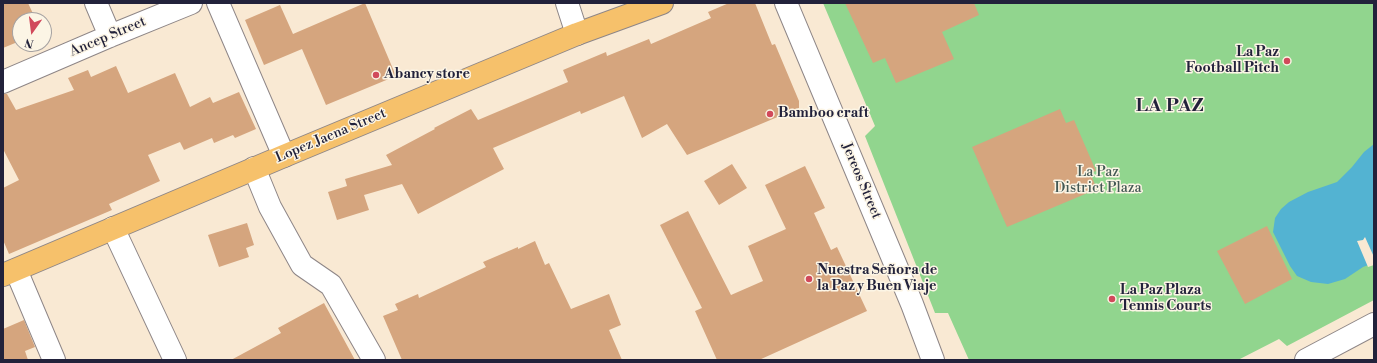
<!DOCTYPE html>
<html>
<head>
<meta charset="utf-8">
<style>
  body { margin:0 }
  #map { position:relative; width:1377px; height:363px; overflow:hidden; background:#f9e9d3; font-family:"Libre Bodoni",serif }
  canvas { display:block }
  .frame { position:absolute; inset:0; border:4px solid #22223b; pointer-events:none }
  .north { position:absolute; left:12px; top:12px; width:40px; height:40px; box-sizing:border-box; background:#fcf5e5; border:1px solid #a5a1a1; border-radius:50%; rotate:194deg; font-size:11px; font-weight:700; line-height:16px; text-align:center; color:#22223b }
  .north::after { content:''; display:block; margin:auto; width:14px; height:18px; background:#d1495b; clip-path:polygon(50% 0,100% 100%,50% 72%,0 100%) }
</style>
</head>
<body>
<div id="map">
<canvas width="1377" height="363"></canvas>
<div class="frame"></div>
<div class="north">N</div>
</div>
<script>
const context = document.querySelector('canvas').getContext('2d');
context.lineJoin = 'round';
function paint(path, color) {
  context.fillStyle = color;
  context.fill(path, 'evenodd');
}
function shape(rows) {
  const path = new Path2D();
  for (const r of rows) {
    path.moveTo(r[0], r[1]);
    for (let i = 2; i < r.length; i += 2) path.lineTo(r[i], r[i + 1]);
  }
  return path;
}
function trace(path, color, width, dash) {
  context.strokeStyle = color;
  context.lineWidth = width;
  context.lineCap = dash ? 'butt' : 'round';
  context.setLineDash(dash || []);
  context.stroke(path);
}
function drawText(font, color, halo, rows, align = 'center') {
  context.font = font + ' "Libre Bodoni",serif';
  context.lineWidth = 3;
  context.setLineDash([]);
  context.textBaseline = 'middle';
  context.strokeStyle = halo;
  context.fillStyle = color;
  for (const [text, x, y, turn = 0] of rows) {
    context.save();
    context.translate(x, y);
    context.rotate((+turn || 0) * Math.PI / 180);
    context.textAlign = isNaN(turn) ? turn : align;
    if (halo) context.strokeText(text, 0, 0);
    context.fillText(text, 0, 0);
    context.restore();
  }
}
paint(shape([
  [823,3,1374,3,1374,300,1287,346,1279,339,1238,360,969,360,948,313,935,313,865,136,875,126]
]), '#91d58e');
paint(shape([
  [1374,144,1374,263,1363,267,1345,279,1328,284,1311,282,1297,276,1290,266,1273,232,1275,218,1281,209,1289,202,1308,192,1337,182,1352,167,1364,152]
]), '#53b3d2');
paint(shape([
  [1365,237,1374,257,1374,265,1368,267,1357,241,1363,240]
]), '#f9e9d3');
paint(shape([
  [3,3,28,3,36,20,20,20,20,41,3,48],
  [365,3,396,76,326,105,302,49,264,65,245,20,280,5,293,34],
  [729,3,755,3,772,45,775,44,799,101,799,108,687,155,667,124,642,138,624,96,581,114,580,111,493,148,504,169,418,214,402,184,364,195,369,210,337,220,328,192,347,186,345,179,392,165,386,155,435,129,434,128,471,109,478,120,568,82,563,70,606,52,607,56,649,39,651,44,711,18,708,12],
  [845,3,974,3,979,15,942,32,954,59,896,83,885,58,873,63],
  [116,66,128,93,175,73,190,107,210,97,213,103,239,92,256,129,235,138,233,135,214,143,212,138,184,150,180,142,148,155,160,181,109,204,112,210,9,254,3,240,3,188,19,180,3,149,3,94,7,94,16,110,74,90,68,78,88,70,91,77],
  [1060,109,1066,123,1074,120,1096,171,1090,173,1097,189,1007,227,972,147],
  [732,164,747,188,719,205,704,181],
  [805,166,825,208,814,213,831,250,837,247,867,311,759,360,717,360,695,311,702,308,660,225,688,211,731,295,763,281,748,246,786,229,765,185],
  [247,223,254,245,246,248,249,257,219,267,208,235],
  [1267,226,1292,279,1245,304,1217,251],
  [535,241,545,265,549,263,571,309,609,294,621,325,609,330,622,360,402,360,383,316,398,310,395,304,418,294,419,298,486,267,483,262,518,247,518,249],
  [324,303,355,360,231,360,281,333,278,328],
  [24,320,35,347,25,351,28,360,3,360,3,329]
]), '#d5a57e');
const minor = shape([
  [96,3,110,36],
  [218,3,284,156],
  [567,3,577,34],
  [786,3,912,304,933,360],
  [3,82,110,36,191,3],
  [254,168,270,207,302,265,331,285,374,360],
  [113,228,175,360],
  [16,270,54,360],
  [1306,360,1374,324]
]);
const major = shape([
  [3,275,284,156,577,34,662,3]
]);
trace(minor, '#8e8687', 24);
trace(major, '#8e8687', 24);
trace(minor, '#fff', 22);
trace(major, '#f6c16b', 22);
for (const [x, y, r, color] of [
  [1287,61,4,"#d1495b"],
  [376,75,4,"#d1495b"],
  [770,114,4,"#d1495b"],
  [809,279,4,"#d1495b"],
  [1112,299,4,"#d1495b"]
]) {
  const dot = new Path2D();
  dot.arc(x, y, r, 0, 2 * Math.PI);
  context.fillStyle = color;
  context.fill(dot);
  trace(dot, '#fcf5e5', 1.5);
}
drawText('14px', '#22223b', '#fcf5e5', [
  ["Ancep Street",108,37,-23],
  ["Lopez Jaena Street",331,136,-23],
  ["Jereos Street",861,181,67]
]);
drawText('bold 14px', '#22223b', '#fcf5e5', [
  ["La Paz",1279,53,"right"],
  ["Football Pitch",1279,69,"right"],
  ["Abancy store",384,75],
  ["Bamboo craft",778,114],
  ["Nuestra Señora de",817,271],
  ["la Paz y Buen Viaje",817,287],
  ["La Paz Plaza",1120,291],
  ["Tennis Courts",1120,307]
], 'left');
drawText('14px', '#435854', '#fcf5e5', [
  ["La Paz",1098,173],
  ["District Plaza",1098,189]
]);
context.letterSpacing = '1px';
drawText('bold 18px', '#22223b', '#fcf5e5', [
  ["LA PAZ",1170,107]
]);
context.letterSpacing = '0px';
</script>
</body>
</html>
